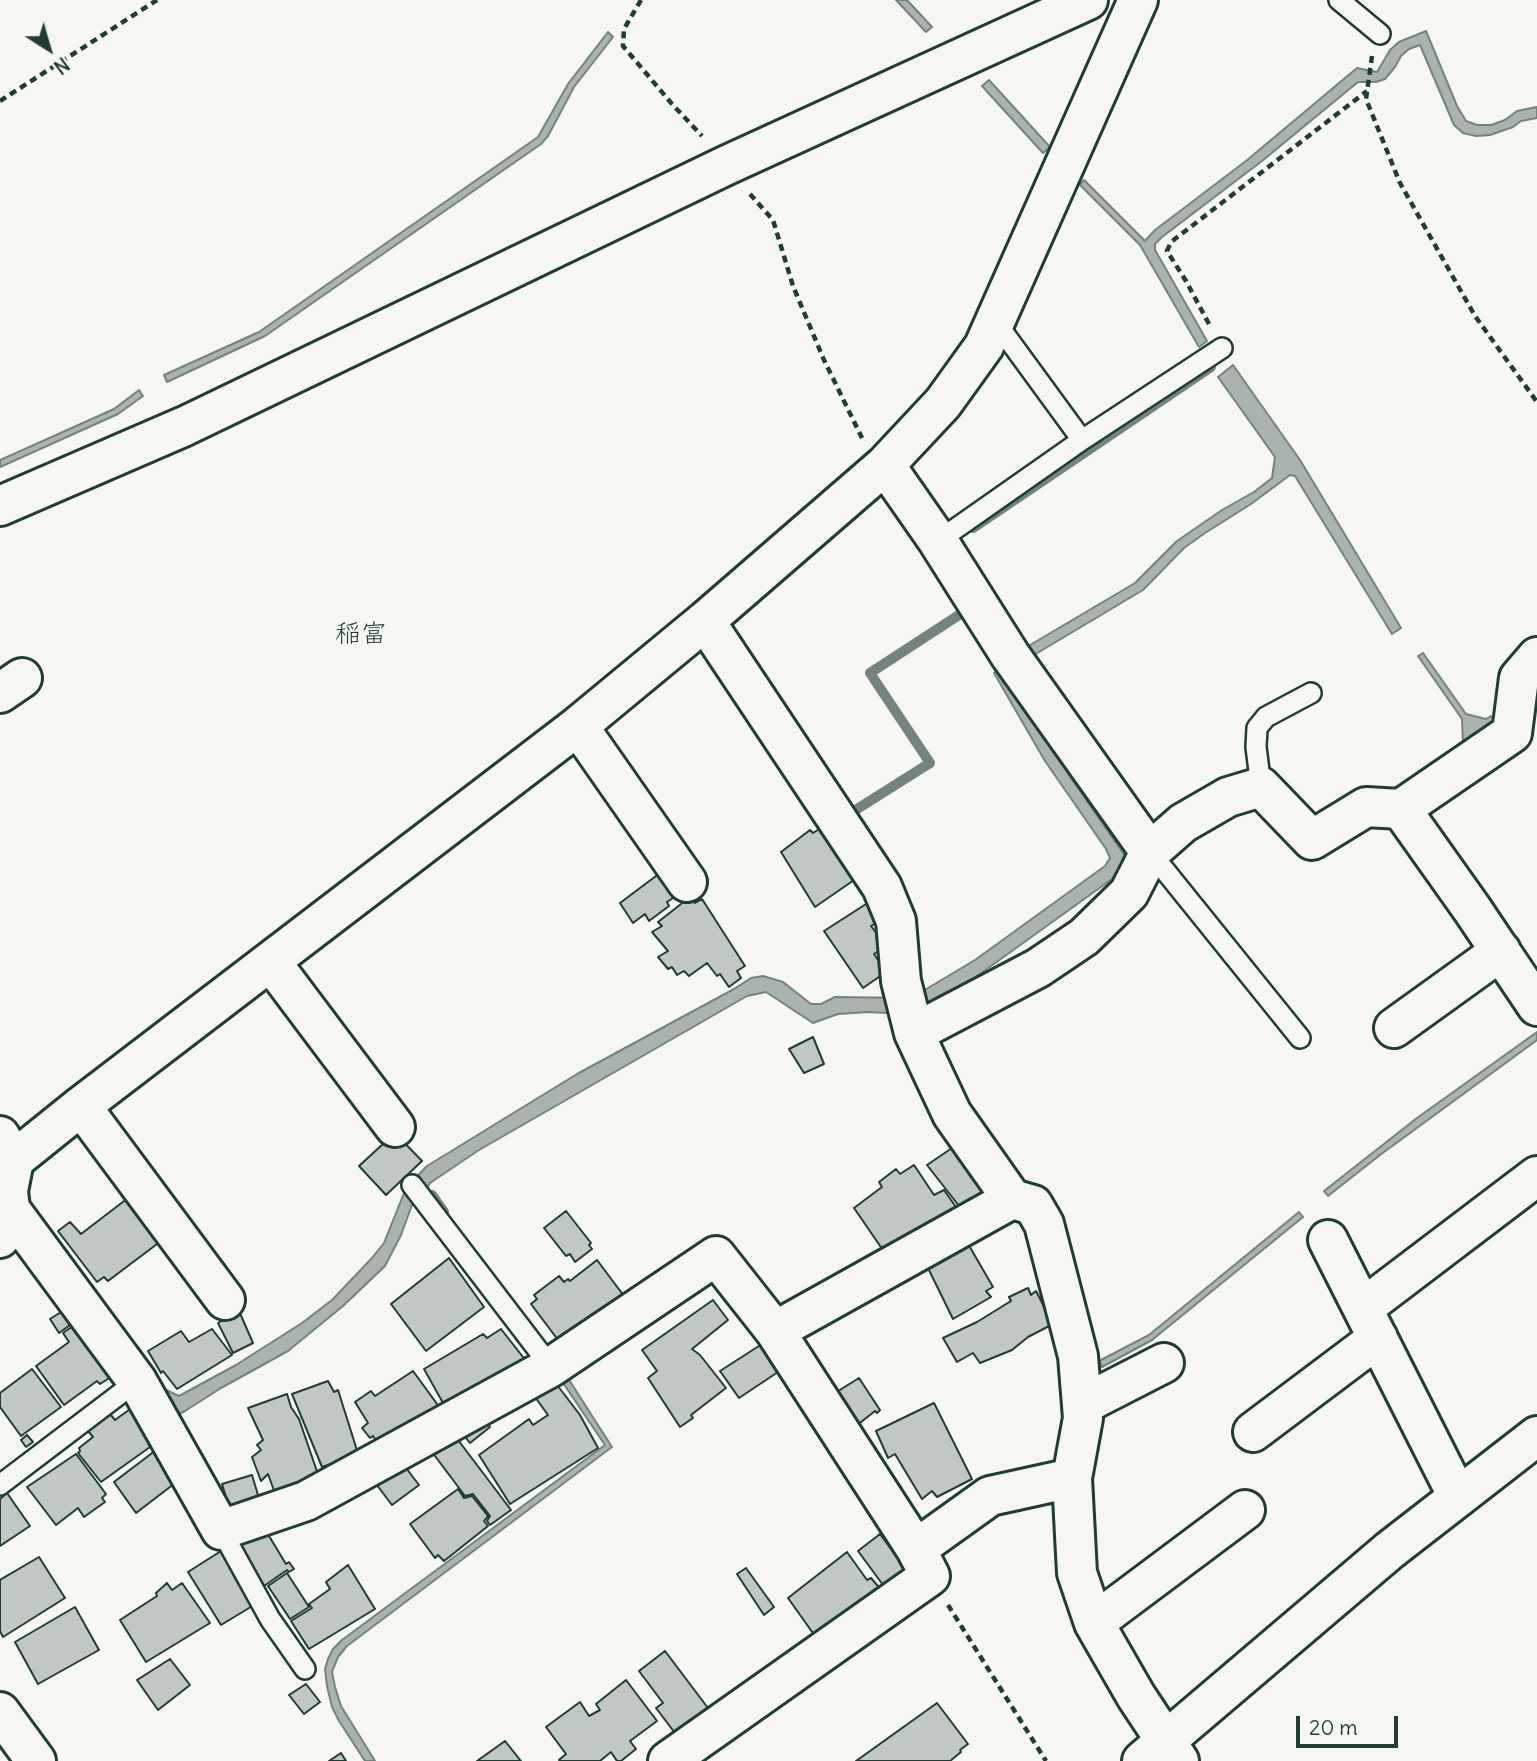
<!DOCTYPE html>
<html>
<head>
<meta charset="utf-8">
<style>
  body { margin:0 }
  #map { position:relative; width:1537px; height:1761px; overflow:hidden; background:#f6f6f2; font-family:Delius,sans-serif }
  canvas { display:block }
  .north { position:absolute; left:14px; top:14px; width:70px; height:70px; -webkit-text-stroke:5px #f6f6f2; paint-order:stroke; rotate:143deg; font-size:19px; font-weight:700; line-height:28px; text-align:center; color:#1f3d34 }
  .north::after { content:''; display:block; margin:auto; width:24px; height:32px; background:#1f3d34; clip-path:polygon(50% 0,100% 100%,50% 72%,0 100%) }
  .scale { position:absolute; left:1296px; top:1716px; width:102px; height:32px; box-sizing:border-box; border:4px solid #1f3d34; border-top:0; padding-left:9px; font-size:21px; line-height:24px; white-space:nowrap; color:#1f3d34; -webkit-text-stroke:5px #f6f6f2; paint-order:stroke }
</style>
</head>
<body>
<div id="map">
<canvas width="1537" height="1761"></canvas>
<div class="north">N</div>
<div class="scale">20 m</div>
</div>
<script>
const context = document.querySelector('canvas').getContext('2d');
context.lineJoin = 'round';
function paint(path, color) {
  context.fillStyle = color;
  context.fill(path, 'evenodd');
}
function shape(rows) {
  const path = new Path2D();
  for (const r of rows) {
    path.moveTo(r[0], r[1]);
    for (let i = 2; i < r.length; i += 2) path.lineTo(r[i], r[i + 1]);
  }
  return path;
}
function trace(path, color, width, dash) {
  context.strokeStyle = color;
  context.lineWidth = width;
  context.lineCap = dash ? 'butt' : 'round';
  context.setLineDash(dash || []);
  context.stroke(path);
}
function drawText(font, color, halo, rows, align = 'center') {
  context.font = font + ' Delius,"Klee One",sans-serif';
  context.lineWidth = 6;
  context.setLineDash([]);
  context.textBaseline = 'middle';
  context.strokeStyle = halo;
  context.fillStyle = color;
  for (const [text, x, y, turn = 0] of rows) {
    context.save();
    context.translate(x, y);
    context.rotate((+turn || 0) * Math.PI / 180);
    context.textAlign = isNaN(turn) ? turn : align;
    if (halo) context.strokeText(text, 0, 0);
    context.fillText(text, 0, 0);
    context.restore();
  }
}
const water = shape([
  [896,0,907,0,932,27,926,32,896,0],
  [1426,31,1457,106,1466,121,1477,125,1491,125,1505,120,1517,111,1537,107,1537,118,1521,121,1513,127,1490,135,1476,136,1463,133,1454,125,1420,45,1409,49,1401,56,1395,67,1385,79,1376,82,1358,82,1262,161,1162,237,1155,244,1155,250,1207,341,1199,347,1140,245,1080,185,1084,180,1145,241,1155,230,1246,161,1357,68,1377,72,1390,50,1399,42,1426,31],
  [608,32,613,37,574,87,548,136,541,144,265,336,167,382,164,375,259,332,538,137,568,84,608,32],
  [989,80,1050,147,1043,153,982,86,989,80],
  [1233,365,1300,460,1401,628,1392,634,1295,476,1290,475,1251,504,1205,533,1184,548,1143,590,1029,658,1017,684,1056,756,1125,856,1122,867,1112,879,973,979,925,1007,888,1013,869,1012,838,1014,813,1023,766,992,747,996,479,1150,430,1183,425,1192,412,1205,401,1235,385,1266,343,1306,288,1351,221,1388,185,1411,171,1418,162,1388,179,1396,236,1365,302,1323,332,1300,372,1258,384,1243,406,1188,427,1166,577,1074,734,989,751,978,763,976,783,982,811,1004,821,1004,835,997,912,998,914,987,923,991,975,960,1105,866,1110,858,1106,849,1045,761,994,673,1025,648,1135,583,1177,541,1222,510,1254,492,1272,478,1275,457,1218,377,1233,365],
  [139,390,143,396,118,414,0,467,0,460,114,409,139,390],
  [1423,653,1466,714,1486,719,1491,716,1497,724,1411,787,1407,782,1417,774,1420,775,1463,743,1462,719,1418,656,1423,653],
  [1537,1032,1537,1040,1380,1155,1328,1196,1324,1191,1417,1118,1537,1032],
  [1299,1212,1303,1217,1152,1340,1102,1367,1099,1361,1149,1335,1299,1212],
  [566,1375,612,1447,347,1646,338,1657,332,1672,335,1687,341,1706,375,1761,365,1761,339,1721,332,1707,327,1686,325,1669,328,1659,333,1649,342,1640,605,1445,561,1380,566,1375]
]);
paint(water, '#aab3ae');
trace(water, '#72847d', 2);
trace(shape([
  [973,528,1211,367],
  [846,816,930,763,870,673,959,615,962,610,959,602],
  [432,1195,444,1212]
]), '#72847d', 10);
const building = shape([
  [827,824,857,878,815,907,781,852,810,830,813,833,827,824],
  [660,873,676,896,667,902,669,906,649,921,645,914,633,923,620,903,660,873],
  [690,897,695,903,702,899,745,966,737,971,741,978,729,987,720,974,717,976,707,963,689,976,684,971,677,975,672,967,668,969,658,957,668,951,652,932,662,926,658,922,690,897],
  [866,904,879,921,871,926,877,934,876,936,884,947,874,954,886,972,863,988,824,931,866,904],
  [813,1037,824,1064,804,1073,789,1049,813,1037],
  [395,1133,422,1161,386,1195,359,1166,395,1133],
  [955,1146,992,1199,963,1211,927,1165,955,1146],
  [914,1165,934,1195,944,1190,958,1210,887,1256,854,1208,882,1187,879,1182,896,1169,900,1174,914,1165],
  [128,1198,161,1241,108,1281,104,1277,97,1282,58,1231,70,1222,81,1234,128,1198],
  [566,1211,591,1243,589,1245,592,1249,575,1262,570,1254,566,1256,544,1228,566,1211],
  [967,1242,993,1287,986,1291,991,1297,953,1319,926,1264,967,1242],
  [449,1258,484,1307,426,1351,391,1304,449,1258],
  [597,1260,627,1300,558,1340,531,1304,537,1299,534,1295,559,1276,564,1282,568,1279,570,1281,597,1260],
  [1028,1288,1031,1295,1036,1291,1053,1324,1028,1337,1012,1350,980,1363,973,1353,957,1362,943,1338,977,1322,1011,1301,1009,1297,1028,1288],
  [713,1300,728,1320,692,1349,700,1355,726,1388,691,1415,693,1418,680,1427,648,1378,657,1371,642,1350,713,1300],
  [239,1311,253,1343,233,1353,218,1323,239,1311],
  [61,1312,70,1325,59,1333,50,1319,61,1312],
  [73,1326,111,1377,100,1384,97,1381,64,1405,36,1366,69,1342,63,1333,73,1326],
  [212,1329,232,1355,177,1389,163,1371,161,1373,148,1351,181,1331,189,1342,212,1329],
  [501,1329,530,1366,447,1410,424,1369,483,1334,487,1338,501,1329],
  [762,1344,781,1370,739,1398,720,1371,762,1344],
  [32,1369,61,1407,21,1436,0,1407,0,1393,32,1369],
  [413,1371,440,1408,382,1448,373,1436,370,1438,362,1428,368,1423,355,1402,371,1391,375,1396,413,1371],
  [551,1377,580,1415,598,1448,510,1504,479,1455,529,1419,533,1425,548,1415,530,1390,551,1377],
  [859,1378,880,1410,877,1413,875,1411,856,1426,835,1393,859,1378],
  [328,1381,334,1392,338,1390,361,1463,338,1468,334,1463,322,1467,292,1394,328,1381],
  [287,1394,291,1407,299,1419,321,1483,277,1499,268,1474,261,1481,252,1457,261,1450,257,1445,263,1440,248,1408,287,1394],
  [934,1403,972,1479,937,1497,932,1491,922,1499,895,1454,888,1458,876,1431,934,1403],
  [133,1407,157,1442,101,1482,78,1453,80,1451,79,1448,93,1437,88,1431,110,1414,115,1420,133,1407],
  [479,1412,490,1427,470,1443,458,1428,479,1412],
  [452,1432,511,1510,490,1525,487,1521,490,1516,473,1494,465,1496,429,1448,452,1432],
  [27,1435,33,1442,26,1447,21,1440,27,1435],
  [160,1447,183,1477,136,1513,114,1482,160,1447],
  [76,1454,106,1494,102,1498,105,1502,84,1517,78,1508,56,1525,27,1487,76,1454],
  [400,1460,419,1485,392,1505,373,1480,400,1460],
  [252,1475,261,1505,231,1514,222,1484,252,1475],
  [458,1489,464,1498,472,1496,488,1516,484,1521,488,1526,444,1561,438,1555,435,1558,410,1524,458,1489],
  [7,1493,30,1526,0,1546,0,1499,7,1493],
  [266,1531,286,1564,289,1562,294,1569,289,1572,287,1570,264,1586,233,1533,266,1531],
  [880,1534,908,1572,886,1589,858,1551,880,1534],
  [221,1551,254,1605,221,1625,188,1572,221,1551],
  [847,1552,867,1580,871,1578,883,1592,815,1636,788,1598,847,1552],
  [39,1557,65,1598,3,1637,0,1631,0,1580,39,1557],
  [348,1565,375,1609,309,1649,291,1621,312,1608,309,1604,330,1589,326,1582,348,1565],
  [746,1568,774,1607,764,1615,737,1574,746,1568],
  [287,1573,309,1607,290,1619,268,1586,287,1573],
  [167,1583,172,1590,182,1583,210,1623,146,1662,120,1620,157,1596,156,1593,167,1583],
  [75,1607,99,1650,38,1684,15,1642,75,1607],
  [665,1651,711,1712,678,1737,656,1708,663,1703,639,1671,665,1651],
  [170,1659,190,1685,158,1710,137,1680,170,1659],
  [626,1680,657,1721,630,1741,636,1749,621,1761,617,1761,611,1752,600,1761,560,1761,559,1760,566,1754,546,1727,580,1702,589,1716,600,1710,596,1704,626,1680],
  [306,1684,320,1702,304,1714,289,1695,306,1684],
  [937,1703,968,1744,960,1750,961,1752,950,1761,856,1761,937,1703],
  [505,1741,521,1761,477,1761,505,1741],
  [341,1753,346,1761,329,1761,341,1753]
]);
paint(building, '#c1c8c3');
trace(building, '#1f3d34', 2);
const service = shape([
  [1339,0,1380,34],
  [995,321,1082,440],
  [938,541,1082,440,1222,348],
  [1261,787,1256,747,1257,728,1266,717,1311,693],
  [1150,852,1300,1038],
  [412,1185,551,1367],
  [0,1485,137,1381],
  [221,1530,270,1619,305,1669]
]);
const minor = shape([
  [885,465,938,541,1010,655,1150,852],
  [705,621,882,887,896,921,901,981,914,1033,952,1114,1012,1199,1033,1205,1044,1224,1078,1356,1083,1418,1072,1478,1077,1573,1094,1623,1136,1696,1179,1761],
  [0,693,22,678],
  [578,726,687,882],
  [1401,809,1472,909,1537,1006],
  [271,962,395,1127],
  [1394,1028,1501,951],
  [914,1033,1038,968,1084,937,1129,893,1150,852,1183,823,1228,797,1261,787,1312,840,1366,807,1401,809,1512,733,1519,678,1537,657],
  [81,1106,225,1300],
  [0,1136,14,1160,81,1106,578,726,705,621,885,465,943,403,984,346,1138,0],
  [10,1209,137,1381,221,1530,306,1501,551,1367,716,1256,775,1331,1012,1199],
  [1328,1240,1458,1497],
  [1363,1308,1537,1176],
  [775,1331,916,1549],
  [1082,1405,1164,1363],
  [1253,1432,1378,1338],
  [1094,1623,1245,1510],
  [668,1761,930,1576,916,1549,990,1496,1072,1478]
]);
const tertiary = shape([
  [0,506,185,426,727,165,1088,0],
  [0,1712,36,1761],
  [1142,1761,1390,1550,1537,1436]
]);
const secondary = shape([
  [0,1238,10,1209,8,1191,14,1160]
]);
trace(service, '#1f3d34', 24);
trace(minor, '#1f3d34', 44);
trace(tertiary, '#1f3d34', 44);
trace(secondary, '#1f3d34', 44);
trace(shape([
  [641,0,624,29,623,46,672,104,702,136],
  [1372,56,1366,99,1400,183,1475,316,1537,402],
  [0,101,157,0],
  [750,194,773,220,793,286,824,360,862,438],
  [1209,324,1186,281,1167,251,1171,242,1367,91],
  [948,1605,1046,1761]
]), '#1f3d34', 4.5, [7, 5]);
trace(service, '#f6f6f2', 19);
trace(minor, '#f6f6f2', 38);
trace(tertiary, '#f6f6f2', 38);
trace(secondary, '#f6f6f2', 38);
drawText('26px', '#1f3d34', '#f6f6f2', [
  ["稲富",361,635]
]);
</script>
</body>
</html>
